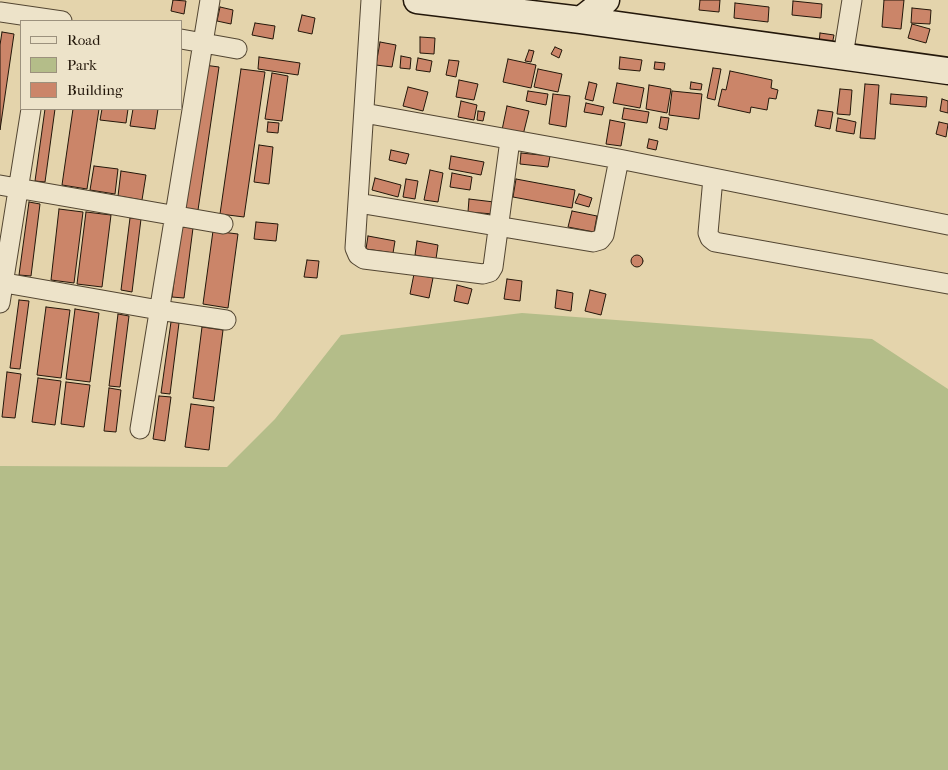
<!DOCTYPE html>
<html>
<head>
<meta charset="utf-8">
<style>
  body { margin:0 }
  #map { position:relative; width:948px; height:770px; overflow:hidden; background:#e4d4ac; font-family:"IM FELL French Canon",serif }
  canvas { display:block }
  .legend { position:absolute; left:20px; top:20px; width:162px; height:90px; box-sizing:border-box; background:#ede3c9; border:1px solid #9c917d; margin:0; padding:6px 9px; list-style:none; font-size:15px; color:#23170a }
  .legend li { display:flex; align-items:center; gap:10px; height:25px }
  .legend b { width:25px; border:1px solid #9c917d }
</style>
</head>
<body>
<div id="map">
<canvas width="948" height="770"></canvas>
<ul class="legend">
<li><b style="height:6px;background:#ede3c9"></b>Road</li>
<li><b style="height:14px;background:#b4bd89"></b>Park</li>
<li><b style="height:14px;background:#cb8569"></b>Building</li>
</ul>
</div>
<script>
const context = document.querySelector('canvas').getContext('2d');
context.lineJoin = 'round';
function paint(path, color) {
  context.fillStyle = color;
  context.fill(path, 'evenodd');
}
function shape(rows) {
  const path = new Path2D();
  for (const r of rows) {
    if (r.length === 3) {
      path.moveTo(r[0] + r[2], r[1]);
      path.arc(r[0], r[1], r[2], 0, 2 * Math.PI);
      continue;
    }
    path.moveTo(r[0], r[1]);
    for (let i = 2; i < r.length; i += 2) path.lineTo(r[i], r[i + 1]);
  }
  return path;
}
function trace(path, color, width, dash) {
  context.strokeStyle = color;
  context.lineWidth = width;
  context.lineCap = dash ? 'butt' : 'round';
  context.setLineDash(dash || []);
  context.stroke(path);
}
paint(shape([
  [522,313,872,339,948,389,948,770,0,770,0,466,227,467,275,419,341,335]
]), '#b4bd89');
const building = shape([
  [173,0,186,1,184,14,171,11,173,0],
  [700,0,720,0,719,12,699,10,700,0],
  [884,0,904,0,901,29,882,27,884,0],
  [793,1,822,4,821,18,792,15,793,1],
  [735,3,769,7,768,22,734,18,735,3],
  [220,7,233,10,231,24,217,21,220,7],
  [912,8,931,10,930,24,911,23,912,8],
  [302,15,315,18,312,34,298,31,302,15],
  [255,23,275,26,273,39,252,35,255,23],
  [912,24,930,29,926,43,908,38,912,24],
  [2,32,14,34,0,130,0,45,2,32],
  [820,33,834,35,832,45,819,43,820,33],
  [420,37,435,38,434,54,420,53,420,37],
  [380,42,396,45,392,67,376,65,380,42],
  [555,47,562,50,559,58,551,54,555,47],
  [529,50,534,51,531,62,525,61,529,50],
  [401,56,411,58,410,69,400,68,401,56],
  [259,57,300,63,298,75,258,69,259,57],
  [620,57,642,60,640,71,619,69,620,57],
  [418,58,432,61,430,72,416,70,418,58],
  [508,59,536,65,531,88,503,82,508,59],
  [449,60,459,61,456,77,446,75,449,60],
  [655,62,665,63,664,70,654,69,655,62],
  [204,65,219,67,198,210,184,208,204,65],
  [713,68,721,69,715,100,707,98,713,68],
  [241,69,265,72,244,217,220,214,241,69],
  [538,69,562,74,558,92,534,87,538,69],
  [730,71,772,80,771,88,778,90,776,99,769,98,767,110,751,107,750,113,718,106,722,89,726,90,730,71],
  [272,73,288,76,282,121,265,119,272,73],
  [459,80,478,84,474,100,456,97,459,80],
  [589,82,597,84,593,101,585,99,589,82],
  [691,82,702,84,701,90,690,89,691,82],
  [617,83,644,88,640,108,613,103,617,83],
  [865,84,879,85,875,139,860,138,865,84],
  [649,85,671,89,667,113,646,109,649,85],
  [408,87,428,92,423,111,403,106,408,87],
  [840,89,852,90,850,115,837,114,840,89],
  [528,91,548,94,546,105,526,101,528,91],
  [672,91,702,94,699,119,669,115,672,91],
  [553,94,570,96,566,127,549,124,553,94],
  [891,94,927,97,926,107,890,104,891,94],
  [942,99,948,101,948,113,940,111,942,99],
  [461,101,477,105,474,120,458,117,461,101],
  [586,103,604,107,602,115,584,112,586,103],
  [507,106,529,111,523,135,502,130,507,106],
  [624,108,649,112,647,123,622,119,624,108],
  [45,109,55,109,45,182,35,181,45,109],
  [73,109,99,109,87,189,62,185,73,109],
  [102,109,128,109,126,123,100,120,102,109],
  [133,109,158,109,155,129,130,126,133,109],
  [818,110,833,112,830,129,815,126,818,110],
  [478,111,485,112,483,121,477,120,478,111],
  [661,117,669,118,667,130,659,128,661,117],
  [838,118,856,122,854,134,836,131,838,118],
  [610,120,625,123,621,146,606,144,610,120],
  [268,122,279,123,278,133,267,132,268,122],
  [939,122,948,124,946,137,936,134,939,122],
  [649,139,658,141,656,150,647,148,649,139],
  [259,145,273,147,269,184,254,182,259,145],
  [391,150,409,154,406,164,389,160,391,150],
  [521,153,550,156,548,167,520,164,521,153],
  [451,156,484,162,481,175,449,169,451,156],
  [94,166,118,169,115,194,90,190,94,166],
  [430,170,443,173,438,202,424,200,430,170],
  [121,171,146,175,142,200,118,196,121,171],
  [452,173,472,177,470,190,450,187,452,173],
  [375,178,401,185,398,197,372,190,375,178],
  [406,179,418,181,415,199,403,197,406,179],
  [516,179,575,190,572,208,513,197,516,179],
  [579,194,592,198,589,207,575,203,579,194],
  [469,199,494,202,493,214,468,212,469,199],
  [29,202,40,204,31,276,19,275,29,202],
  [59,209,83,212,74,283,51,280,59,209],
  [572,211,597,216,594,232,568,227,572,211],
  [86,212,111,215,102,287,77,284,86,212],
  [130,218,141,219,132,292,121,290,130,218],
  [256,222,278,224,276,241,254,239,256,222],
  [181,227,193,228,184,298,172,297,181,227],
  [213,231,238,234,228,308,203,304,213,231],
  [368,236,395,241,393,253,366,249,368,236],
  [417,241,438,245,436,259,415,255,417,241],
  [637,261,6],
  [307,260,319,261,317,278,304,277,307,260],
  [414,274,433,278,429,298,410,294,414,274],
  [507,279,522,281,520,301,504,299,507,279],
  [457,285,472,289,468,304,454,301,457,285],
  [557,290,573,293,571,311,555,308,557,290],
  [590,290,606,294,601,315,585,311,590,290],
  [19,300,29,301,20,369,10,368,19,300],
  [46,307,70,310,61,378,37,375,46,307],
  [75,309,99,313,90,382,66,379,75,309],
  [118,314,129,316,120,387,109,386,118,314],
  [171,322,179,323,170,394,161,393,171,322],
  [202,327,223,330,214,401,193,398,202,327],
  [7,372,21,374,15,418,2,417,7,372],
  [38,378,61,381,55,425,32,422,38,378],
  [66,382,90,385,84,427,61,424,66,382],
  [109,388,121,390,116,432,104,431,109,388],
  [159,396,171,397,165,441,153,439,159,396],
  [191,404,214,407,209,450,185,447,191,404]
]);
paint(building, '#cb8569');
trace(building, '#23170a', 1);
const street = shape([
  [371,0,355,248,358,255,364,259,483,274,490,272,493,267,510,140],
  [0,12,62,21],
  [181,39,237,49],
  [843,56,852,0],
  [364,113,619,159,948,225],
  [713,178,708,233,710,238,715,242,948,284],
  [0,185,223,224],
  [358,203,593,242,600,240,604,235,619,159],
  [0,282,159,310,226,320],
  [0,303,31,109],
  [140,429,210,0]
]);
const secondary = shape([
  [417,0,581,20,948,71],
  [581,20,606,0]
]);
trace(street, '#534632', 21);
trace(secondary, '#23170a', 29);
trace(street, '#ede3c9', 19);
trace(secondary, '#ede3c9', 26);
</script>
</body>
</html>
